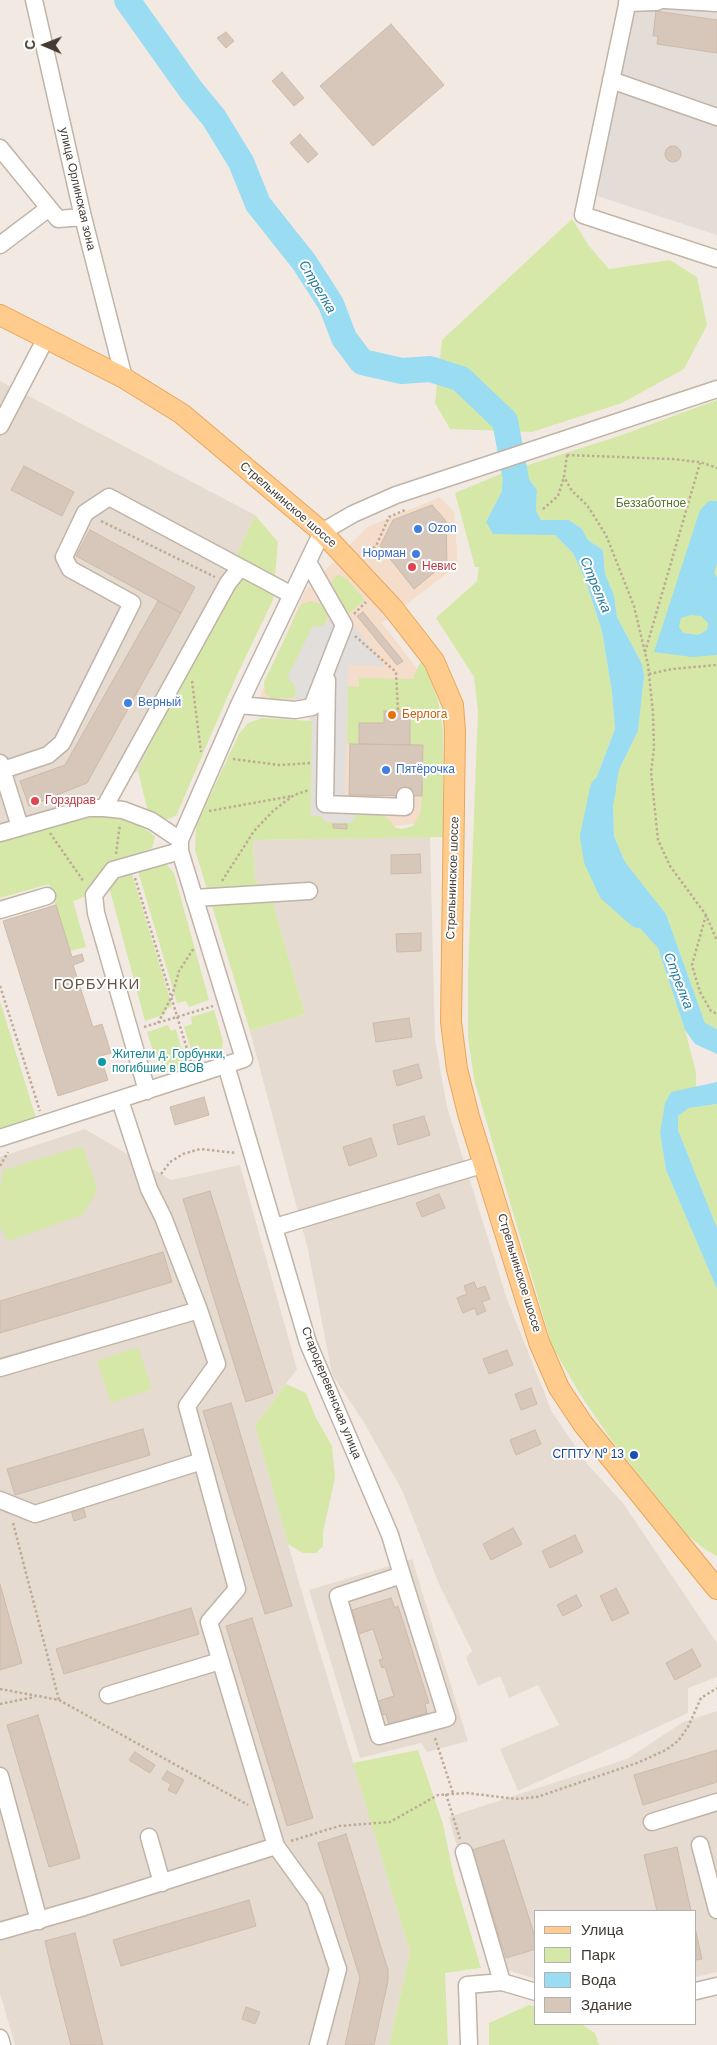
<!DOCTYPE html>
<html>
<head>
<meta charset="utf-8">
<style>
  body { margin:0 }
  #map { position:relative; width:717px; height:2045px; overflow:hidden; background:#f2eae2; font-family:Helvetica,sans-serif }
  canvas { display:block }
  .legend { position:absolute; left:534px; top:1910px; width:162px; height:115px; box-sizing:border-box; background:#fff; border:1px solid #b4b0ad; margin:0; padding:6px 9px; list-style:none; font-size:15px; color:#433a32 }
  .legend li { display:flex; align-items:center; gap:10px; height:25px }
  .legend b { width:25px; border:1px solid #b4b0ad }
  .north { position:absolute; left:20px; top:20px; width:50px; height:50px; -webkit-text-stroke:4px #fff; paint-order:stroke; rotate:271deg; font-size:14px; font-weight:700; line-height:20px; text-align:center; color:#433a32 }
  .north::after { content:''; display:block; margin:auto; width:18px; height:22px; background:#433a32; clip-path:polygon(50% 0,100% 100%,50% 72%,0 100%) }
</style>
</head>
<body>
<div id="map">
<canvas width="717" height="2045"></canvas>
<ul class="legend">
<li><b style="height:6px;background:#ffcc8d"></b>Улица</li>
<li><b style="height:14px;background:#d5e8a8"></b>Парк</li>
<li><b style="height:14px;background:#9adcf2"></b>Вода</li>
<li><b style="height:14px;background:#d6c7ba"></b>Здание</li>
</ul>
<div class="north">С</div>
</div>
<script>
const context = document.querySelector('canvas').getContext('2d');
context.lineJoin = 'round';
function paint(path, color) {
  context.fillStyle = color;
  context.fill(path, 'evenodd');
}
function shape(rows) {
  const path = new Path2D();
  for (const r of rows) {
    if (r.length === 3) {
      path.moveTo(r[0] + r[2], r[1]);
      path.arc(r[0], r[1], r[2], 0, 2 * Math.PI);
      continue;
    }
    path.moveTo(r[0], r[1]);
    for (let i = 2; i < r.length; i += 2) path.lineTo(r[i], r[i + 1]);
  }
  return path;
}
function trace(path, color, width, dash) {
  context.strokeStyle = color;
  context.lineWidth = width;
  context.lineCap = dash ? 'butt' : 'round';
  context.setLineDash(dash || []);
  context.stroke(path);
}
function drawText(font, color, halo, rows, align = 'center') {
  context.font = font + ' Helvetica,sans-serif';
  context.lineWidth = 4;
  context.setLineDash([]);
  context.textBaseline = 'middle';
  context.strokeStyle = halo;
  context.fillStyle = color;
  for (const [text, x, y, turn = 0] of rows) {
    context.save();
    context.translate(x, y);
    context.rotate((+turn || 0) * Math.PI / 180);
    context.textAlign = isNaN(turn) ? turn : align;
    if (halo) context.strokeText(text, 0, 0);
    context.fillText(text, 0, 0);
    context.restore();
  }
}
paint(shape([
  [0,381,255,515,138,771,103,794,77,805,0,827],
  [430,837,435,1040,447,1107,507,1299,552,1412,588,1465,623,1503,717,1643,717,1677,688,1688,688,1713,518,1791,500,1749,559,1725,538,1685,509,1698,500,1676,478,1686,466,1658,472,1651,439,1584,402,1490,363,1421,332,1374,308,1250,250,1031,305,1014,272,900,255,879,253,840],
  [85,1129,171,1180,240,1165,297,1369,255,1426,300,1586,410,1952,389,2045,15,2045,0,1993,0,1157],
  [412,1559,468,1741,427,1752,421,1743,360,1758,309,1590],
  [717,1711,717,1972,696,1977,696,1911,536,1911,536,1979,488,1964,449,1817,627,1759,683,1722]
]), '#e6dbd0');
paint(shape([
  [440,497,454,512,458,565,382,623,429,684,431,822,305,835,309,716,253,712,305,591,367,527]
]), '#f5ddcb');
paint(shape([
  [631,0,717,0,717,235,597,196]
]), '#e3dcd7');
paint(shape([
  [572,219,589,246,609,269,670,260,697,277,707,325,684,369,622,403,532,432,450,429,435,403,442,340],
  [717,400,717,1029,705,1023,666,914,625,862,614,836,613,805,619,770,638,731,644,676,642,664,617,617,614,595,605,574,603,550,588,540,581,528,569,520,541,520,536,511,537,490,528,478,525,466,619,436],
  [503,473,502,491,486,522,555,535,573,553,585,579,602,631,612,692,615,729,596,779,595,838,603,877,628,915,658,948,685,1030,696,1072,696,1087,671,1093,660,1133,666,1170,717,1289,717,1556,706,1550,687,1535,612,1441,580,1394,552,1346,474,1079,468,1038,468,973,478,711,474,677,436,618,477,581,479,567,475,567,455,493],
  [255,515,278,542,273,600,237,675,176,816,162,821,149,816,138,771],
  [338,575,346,578,365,600,348,614,333,596,330,586,333,578],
  [311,601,322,604,328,618,294,684,296,691,294,698,272,699,265,693,264,682,301,604],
  [423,660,438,700,443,730,443,837,253,840,255,879,272,900,305,1014,250,1031,195,850,196,827,201,815,239,734,248,723,262,718,312,721,311,816,357,812,376,813,386,817,396,828,402,829,413,826,421,812,423,746,410,745,410,711,385,711,384,723,359,723,359,744,347,744,348,686,359,687,359,678,413,679,418,666],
  [101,816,129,820,150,832,155,837,152,848,110,864,86,896,73,901,86,947,70,951,49,884,0,898,0,842,79,819],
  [160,863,167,865,174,873,209,1000,189,1007,186,1001,177,1003,138,871],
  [132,874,172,1006,166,1009,165,1014,145,1021,109,887,112,881],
  [0,1001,36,1118,0,1130],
  [214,1010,223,1041,222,1049,218,1056,195,1063,184,1027,192,1024,191,1017],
  [168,1025,171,1031,176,1029,186,1066,168,1072,158,1067,147,1032],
  [717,1104,717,1228,678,1130,678,1116,689,1108],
  [82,1146,97,1187,95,1195,82,1215,8,1241,0,1227,0,1192,3,1170],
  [138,1347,152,1389,111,1403,97,1361],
  [286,1384,306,1393,316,1418,332,1446,335,1478,323,1532,323,1546,316,1553,303,1553,288,1544,255,1426],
  [418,1750,443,1824,454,1877,481,1968,445,1973,448,2045,389,2045,410,1952,353,1763],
  [529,2005,536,2007,536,2024,581,2024,595,2033,599,2045,489,2045,489,2023]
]), '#d5e8a8');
paint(shape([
  [340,608,385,666,348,665,345,795,357,795,357,812,352,823,325,822,321,816,311,816,312,721,294,698,296,691,294,684,287,678,312,627,325,625]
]), '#e2dedb');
paint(shape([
  [525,466,528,478,537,490,536,511,541,520,569,520,581,528,588,540,603,550,605,574,614,595,617,617,642,664,644,676,638,731,619,770,613,805,614,836,625,862,666,914,705,1023,717,1029,717,1054,695,1044,685,1030,658,948,628,915,603,877,595,838,596,779,615,729,612,692,602,631,585,579,573,553,555,535,493,534,486,522,502,491,503,473],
  [709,501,717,501,717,563,714,573,717,577,717,655,692,657,654,652,700,510],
  [691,615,701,616,708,623,707,630,698,635,683,633,679,627,681,618],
  [717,1082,717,1104,689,1108,678,1116,678,1130,717,1228,717,1289,666,1170,660,1133,665,1103,671,1092]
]), '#9adcf2');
trace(shape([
  [127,0,191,90,214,118,241,162,258,204,304,262,331,304,344,338,362,362,402,371,430,369,461,379,505,421,516,479,514,504],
  [603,789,593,837,597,860,611,890,639,915]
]), '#9adcf2', 26);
const building = shape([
  [656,11,717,20,717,53,657,44,658,36,653,36,656,11],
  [391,24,444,85,373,146,320,86,391,24],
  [226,32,234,41,226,48,217,38,226,32],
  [282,72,304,98,294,106,272,81,282,72],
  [300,134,318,154,308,163,290,143,300,134],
  [673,154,8],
  [24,466,74,492,62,516,11,490,24,466],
  [432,505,446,521,447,562,414,589,380,546,393,520,432,505],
  [90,530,195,587,181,613,76,556,90,530],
  [158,601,181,613,87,783,29,806,20,781,65,765,158,601],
  [363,612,403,661,397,665,357,616,363,612],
  [384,711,410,711,410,745,359,744,359,723,384,723,384,711],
  [350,744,423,745,422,796,349,795,350,744],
  [333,824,347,824,347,829,333,828,333,824],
  [420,854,421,873,391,874,391,855,420,854],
  [56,905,72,957,82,954,84,961,73,965,93,1027,102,1024,111,1053,100,1056,108,1080,58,1096,3,921,56,905],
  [421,933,421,951,397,952,396,934,421,933],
  [409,1018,412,1037,376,1042,373,1023,409,1018],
  [418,1064,422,1078,397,1086,393,1071,418,1064],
  [204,1097,209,1115,175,1125,170,1107,204,1097],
  [424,1116,430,1135,398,1145,393,1125,424,1116],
  [371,1138,377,1156,349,1166,343,1147,371,1138],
  [210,1191,273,1393,246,1402,183,1199,210,1191],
  [439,1194,445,1208,422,1217,416,1203,439,1194],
  [163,1252,172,1282,0,1333,0,1301,163,1252],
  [474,1282,477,1289,485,1286,490,1299,482,1302,486,1311,477,1315,475,1308,463,1313,457,1298,467,1294,464,1286,474,1282],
  [507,1350,513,1365,489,1374,483,1359,507,1350],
  [531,1388,537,1404,521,1410,515,1394,531,1388],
  [231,1403,292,1606,265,1614,203,1411,231,1403],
  [143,1429,150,1455,15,1495,7,1469,143,1429],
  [535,1430,541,1444,516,1455,510,1440,535,1430],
  [83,1507,86,1517,74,1521,71,1510,83,1507],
  [513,1528,522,1544,491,1560,483,1544,513,1528],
  [575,1535,583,1552,550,1568,542,1551,575,1535],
  [0,1584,22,1663,0,1670,0,1584],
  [616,1588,629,1613,612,1621,600,1596,616,1588],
  [576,1595,582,1606,563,1616,557,1605,576,1595],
  [391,1598,395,1608,398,1606,429,1703,425,1704,427,1713,389,1725,386,1714,382,1715,378,1701,394,1696,385,1667,382,1668,379,1660,383,1659,373,1629,356,1635,351,1619,355,1618,352,1610,391,1598],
  [191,1608,199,1634,64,1674,56,1649,191,1608],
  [252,1618,313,1818,287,1826,226,1626,252,1618],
  [692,1649,701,1666,675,1680,666,1663,692,1649],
  [38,1715,80,1858,49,1867,7,1725,38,1715],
  [717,1750,717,1782,643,1805,634,1775,717,1750],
  [135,1752,155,1765,150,1773,129,1760,135,1752],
  [167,1771,184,1780,176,1794,168,1790,171,1784,162,1779,167,1771],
  [346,1834,388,1970,388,1981,374,2045,345,2045,360,1978,318,1843,346,1834],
  [504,1840,536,1940,536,1949,506,1958,472,1850,504,1840],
  [677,1847,691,1911,657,1911,644,1855,677,1847],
  [249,1900,256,1926,121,1966,113,1940,249,1900],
  [696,1932,702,1959,696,1960,696,1932],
  [75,1933,103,2045,71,2045,51,1967,45,1941,75,1933],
  [246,2007,260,2012,255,2024,242,2019,246,2007]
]);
paint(building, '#d6c7ba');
trace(building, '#cebaaa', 1);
const minor = shape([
  [34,0,83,217,124,378],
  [628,0,583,215,717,259],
  [664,0,717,3],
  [627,3,656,2,661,0],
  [611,80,717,117],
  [0,148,58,219,83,217],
  [0,245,49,208],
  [0,426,46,338],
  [327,680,325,804,405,807,405,796],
  [239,705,295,710,312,707,344,625,308,562],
  [0,763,20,827],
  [3,770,48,755,62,743,132,603,70,569,64,557,85,513,109,497,292,595],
  [104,808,228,583,240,568],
  [0,833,88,808,104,808,123,810,152,821,180,840],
  [194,898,309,891],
  [0,910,47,896],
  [226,1065,308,1343,390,1535,402,1575,447,1718,379,1736,338,1596,402,1575],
  [147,1091,96,913,94,895,113,870,180,851],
  [120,1100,149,1189,163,1217,199,1310,217,1364,187,1406,237,1589,209,1622,276,1846,315,1900,338,1969,318,2045],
  [0,1138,244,1059,180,851,180,840,239,705,322,532,353,514,396,495,717,389],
  [275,1227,485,1164],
  [0,1368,199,1310],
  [0,1500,35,1514,202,1461],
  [108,1695,220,1661],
  [0,1776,39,1921],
  [652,1822,717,1802],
  [149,1837,162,1883],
  [700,1845,717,1910],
  [464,1852,502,1982,536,1992],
  [0,1931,84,1907,276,1846],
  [696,1991,717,1986],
  [0,2038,2,2045],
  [469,2045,467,1985,502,1982]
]);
const major = shape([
  [0,315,124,378,182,414,322,532,392,607,434,661,453,705,455,731,451,1022,457,1069,469,1117,539,1342,559,1388,583,1424,717,1589]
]);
trace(minor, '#c0b3a7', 19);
trace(major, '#e7a65b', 22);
trace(shape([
  [567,455,671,459,700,462,717,468],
  [567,455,564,477,572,491,587,505,606,535,634,606,648,665,653,713,654,748,651,772,658,840,670,866,706,915,717,941],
  [543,509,558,496,564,477],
  [101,521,215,577],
  [365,554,376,546,389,517,405,510],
  [354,614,366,602],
  [355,636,396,672,398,711],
  [645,652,700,463],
  [649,674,672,669,717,665],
  [192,681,201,752],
  [233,759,279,765,312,763],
  [209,811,292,796],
  [50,833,84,882],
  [116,854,120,824],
  [135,878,191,1062],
  [222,881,254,831,273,811,294,795,309,790],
  [706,915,692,965,700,992,711,1011,717,1014],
  [0,986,40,1111],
  [158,1023,172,996,179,971,194,948],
  [144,1027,213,1006],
  [0,1166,8,1152],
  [161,1174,170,1162,183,1154,200,1149,236,1153],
  [13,1523,59,1700],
  [0,1689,59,1700,248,1805],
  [0,1704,35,1697],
  [435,1738,453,1793],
  [446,1794,460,1839],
  [291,1841,339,1826,390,1822,438,1795,467,1793,516,1799,537,1797,637,1763,666,1750,678,1741,688,1727,701,1698,717,1688]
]), '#bfaa95', 2.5, [2.5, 2.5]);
trace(minor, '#fff', 16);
trace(major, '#ffcc8d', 20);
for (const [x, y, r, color] of [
  [418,529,5,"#3f7fe0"],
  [416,554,5,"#3f7fe0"],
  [412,567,5,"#e0444e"],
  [128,703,5,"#3f7fe0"],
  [392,715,5,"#e8710a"],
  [386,770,5,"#3f7fe0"],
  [35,801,5,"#e0444e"],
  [102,1062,5,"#0f9aa8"],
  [634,1455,5,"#1a4fb4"]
]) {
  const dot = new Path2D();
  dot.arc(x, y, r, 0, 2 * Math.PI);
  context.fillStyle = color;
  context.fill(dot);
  trace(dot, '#fff', 2);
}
drawText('12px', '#433a32', '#fff', [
  ["улица Орлинская зона",77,189,77],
  ["Стрельнинское шоссе",288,505,41],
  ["Стрельнинское шоссе",453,878,-88],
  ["Стрельнинское шоссе",519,1273,73],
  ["Стародеревенская улица",331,1393,68]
]);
drawText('12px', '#507625', '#fff', [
  ["Беззаботное",651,504]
]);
drawText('12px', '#366cbe', '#fff', [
  ["Ozon",428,529],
  ["Норман",406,554,"right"],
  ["Верный",138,703],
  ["Пятёрочка",396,770]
], 'left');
drawText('12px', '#be3a42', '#fff', [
  ["Невис",422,567],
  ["Горздрав",45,801]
], 'left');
drawText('12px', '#c56008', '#fff', [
  ["Берлога",402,715]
], 'left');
drawText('12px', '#0d838f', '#fff', [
  ["Жители д. Горбунки,",112,1055],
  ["погибшие в ВОВ",112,1069]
], 'left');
drawText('12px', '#164399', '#fff', [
  ["СГПТУ N⁰ 13",624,1455]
], 'right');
drawText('italic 14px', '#257a99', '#fff', [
  ["Стрелка",317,287,59],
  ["Стрелка",595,585,67],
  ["Стрелка",678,981,69]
]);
context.letterSpacing = '1px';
drawText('15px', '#665649', '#fff', [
  ["ГОРБУНКИ",97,985]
]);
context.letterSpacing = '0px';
</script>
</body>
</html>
